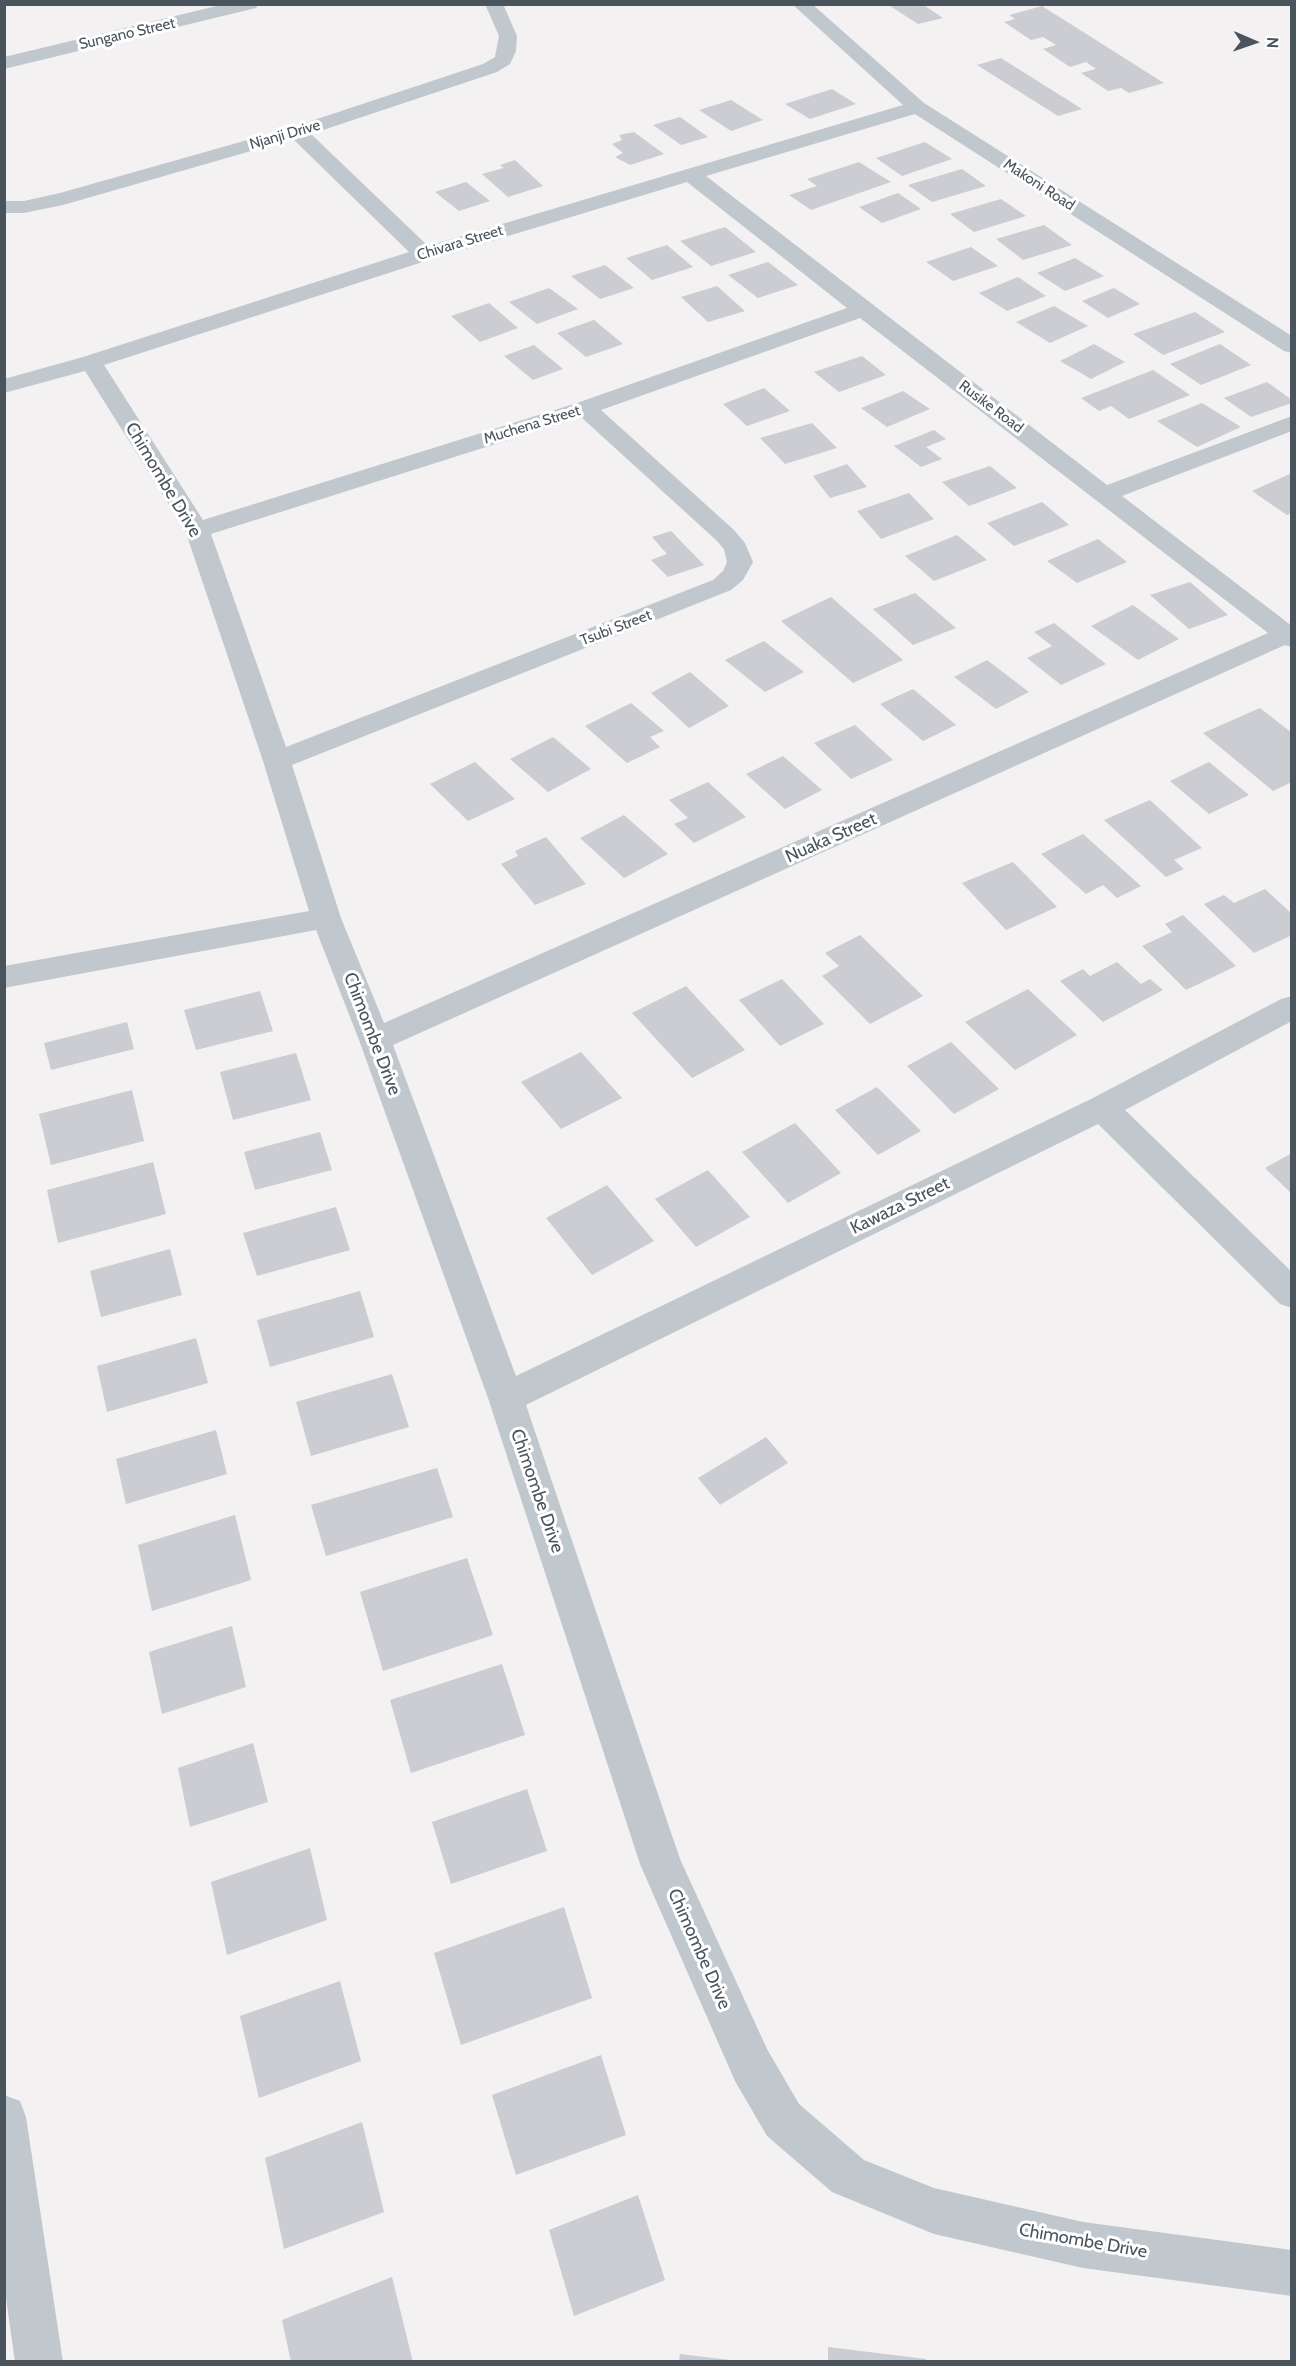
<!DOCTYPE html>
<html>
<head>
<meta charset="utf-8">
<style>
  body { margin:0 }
  #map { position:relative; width:1296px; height:2366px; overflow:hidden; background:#f3f1f1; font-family:Cabin,sans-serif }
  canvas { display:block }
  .frame { position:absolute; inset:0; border:6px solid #4a545c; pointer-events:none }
  .north { position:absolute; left:1224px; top:12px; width:60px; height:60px; -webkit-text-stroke:4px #fff; paint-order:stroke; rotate:92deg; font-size:16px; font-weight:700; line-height:24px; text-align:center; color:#4a545c }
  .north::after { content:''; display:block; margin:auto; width:21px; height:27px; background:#4a545c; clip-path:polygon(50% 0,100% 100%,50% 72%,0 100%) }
</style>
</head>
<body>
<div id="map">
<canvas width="1296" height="2366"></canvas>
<div class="frame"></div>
<div class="north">N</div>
</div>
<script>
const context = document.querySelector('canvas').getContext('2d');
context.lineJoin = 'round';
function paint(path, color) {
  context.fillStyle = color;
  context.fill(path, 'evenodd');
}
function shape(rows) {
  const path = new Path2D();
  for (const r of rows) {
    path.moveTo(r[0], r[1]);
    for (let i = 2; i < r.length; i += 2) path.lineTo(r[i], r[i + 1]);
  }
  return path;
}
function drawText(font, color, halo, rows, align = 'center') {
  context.font = font + ' Cabin,sans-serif';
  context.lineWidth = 6;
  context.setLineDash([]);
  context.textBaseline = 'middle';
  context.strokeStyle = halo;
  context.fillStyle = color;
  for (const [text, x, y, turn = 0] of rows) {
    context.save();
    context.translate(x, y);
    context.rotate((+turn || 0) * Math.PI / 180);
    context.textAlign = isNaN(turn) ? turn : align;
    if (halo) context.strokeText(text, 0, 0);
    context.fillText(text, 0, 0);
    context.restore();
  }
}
paint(shape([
  [887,4,922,4,943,18,918,24],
  [1042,6,1164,83,1129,93,1121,88,1108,91,1081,73,1096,69,1086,62,1070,67,1043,49,1056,45,1043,37,1031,40,1004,22,1015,19,1009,15],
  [1001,58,1082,109,1058,116,977,65],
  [832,89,856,104,810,119,785,104],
  [731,100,763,120,731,131,699,110],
  [680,117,708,137,681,145,653,125],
  [634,132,664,154,630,165,615,157,623,153,612,144,622,140,619,135],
  [925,142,952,159,902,176,876,158],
  [515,160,543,186,508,197,482,174,504,168,500,165],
  [859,162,891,182,811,210,789,195,817,186,807,179],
  [962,169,986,186,932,202,908,185],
  [466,182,490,201,459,211,435,192],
  [898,193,921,209,882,223,859,207],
  [1001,199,1026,216,974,232,950,214],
  [1044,225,1072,245,1023,260,996,239],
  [725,227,756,252,711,266,680,241],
  [667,245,693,267,652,280,626,258],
  [971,247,998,266,953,281,926,262],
  [1075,258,1104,276,1065,291,1037,273],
  [768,262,798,285,758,298,728,275],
  [605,265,634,288,600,299,571,276],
  [1018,277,1046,296,1007,311,979,293],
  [717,286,745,311,708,322,681,297],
  [549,288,578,309,537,324,509,302],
  [1114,288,1140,304,1108,318,1082,301],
  [489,303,518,328,480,342,451,316],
  [1054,306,1088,326,1050,343,1016,322],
  [1195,312,1225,332,1163,355,1133,334],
  [594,320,623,344,586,357,557,333],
  [1094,344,1125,362,1091,379,1060,361],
  [1220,344,1251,365,1201,385,1170,364],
  [534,345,563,369,533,380,504,356],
  [862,356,886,375,839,392,814,372],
  [1153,370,1190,395,1129,419,1111,406,1099,411,1081,398],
  [1267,382,1292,400,1292,403,1251,417,1224,398],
  [764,388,790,411,747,426,723,404],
  [903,391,930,409,887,427,861,408],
  [1202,403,1241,427,1197,447,1157,421],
  [812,423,837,448,785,464,760,438],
  [934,430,946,439,926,447,942,459,921,467,894,446],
  [847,464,867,487,830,498,813,476],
  [990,466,1017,488,969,506,942,482],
  [1292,473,1292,513,1287,515,1252,491],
  [909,493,934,519,881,539,857,511],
  [1042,502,1069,525,1014,546,987,523],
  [671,531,704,565,668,577,651,560,667,554,652,537],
  [957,535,987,560,934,581,905,556],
  [1098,539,1127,562,1077,583,1047,561],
  [1190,582,1228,615,1189,629,1150,595],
  [915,593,956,628,913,645,873,609],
  [831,597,903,660,853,683,781,621],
  [1133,605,1179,639,1138,660,1091,626],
  [1054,623,1106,664,1061,685,1027,658,1052,646,1034,632],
  [764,641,804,672,765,692,725,660],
  [987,660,1029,692,996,709,954,677],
  [690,672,729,706,689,728,651,693],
  [913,689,956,725,923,741,880,704],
  [631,703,664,731,650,737,660,747,627,763,585,726],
  [1260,708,1292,733,1292,782,1273,791,1203,733],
  [855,725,893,760,851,779,814,743],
  [553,737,591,769,548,792,510,759],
  [783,756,822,790,785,809,746,774],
  [475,762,515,799,468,821,430,784],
  [1209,762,1249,795,1209,814,1170,781],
  [708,782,746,817,694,843,674,824,688,818,669,800],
  [1150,800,1202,848,1174,860,1184,869,1166,877,1104,820],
  [624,815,668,854,624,878,580,838],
  [1083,834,1141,886,1117,898,1103,885,1086,894,1041,854],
  [546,837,586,884,535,905,501,864,518,856,515,851],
  [1013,862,1057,907,1006,930,962,883],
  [1265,889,1292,914,1292,935,1254,953,1204,904,1224,895,1234,903],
  [1183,915,1236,966,1186,990,1142,946,1172,932,1165,924],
  [860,935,923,996,870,1024,822,976,839,966,825,953],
  [1117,962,1141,984,1150,979,1163,990,1103,1022,1060,981,1083,969,1090,976],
  [782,979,824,1024,780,1046,739,1000],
  [686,986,745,1050,692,1078,632,1013],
  [1028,989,1077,1035,1015,1070,965,1022],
  [260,991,273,1031,196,1050,184,1010],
  [127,1022,134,1049,51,1070,44,1043],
  [951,1042,999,1089,954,1114,907,1066],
  [581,1052,622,1098,561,1129,521,1082],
  [296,1053,311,1100,233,1120,220,1072],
  [877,1087,921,1131,878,1155,835,1110],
  [132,1090,144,1141,51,1165,39,1114],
  [795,1123,841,1173,788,1203,742,1152],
  [320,1132,332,1170,255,1190,244,1152],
  [1292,1153,1292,1194,1265,1168],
  [153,1162,166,1214,58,1243,47,1190],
  [708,1170,750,1217,696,1247,655,1199],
  [607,1185,654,1241,592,1275,546,1218],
  [336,1207,350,1250,257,1276,243,1233],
  [170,1249,182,1295,101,1317,90,1271],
  [360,1291,374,1337,270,1367,257,1320],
  [196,1338,208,1383,107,1412,97,1366],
  [392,1374,409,1427,311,1456,296,1402],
  [216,1430,227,1474,126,1504,116,1459],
  [766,1437,788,1463,720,1505,698,1478],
  [437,1468,453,1517,326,1556,311,1505],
  [235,1515,251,1580,152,1611,138,1545],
  [467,1558,493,1635,383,1671,360,1592],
  [232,1626,246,1687,162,1714,149,1652],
  [502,1664,525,1735,411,1773,390,1700],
  [253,1743,268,1802,190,1827,178,1768],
  [527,1789,547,1851,451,1884,432,1822],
  [310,1848,327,1920,227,1955,211,1882],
  [564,1907,592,1998,461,2045,434,1953],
  [340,1981,361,2061,259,2098,240,2016],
  [601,2055,626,2135,516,2175,492,2095],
  [362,2122,384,2212,284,2249,265,2158],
  [638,2195,665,2280,574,2316,549,2230],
  [392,2277,413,2362,291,2362,282,2320],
  [828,2347,926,2359,926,2362,828,2362],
  [680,2354,730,2360,729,2362,679,2362]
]), '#cbcdd3');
paint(shape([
  [225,4,259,4,256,8,4,69,4,57,225,4],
  [485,4,503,4,517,36,516,51,510,64,497,72,311,134,428,246,903,105,792,4,812,4,924,103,1292,336,1292,353,1284,351,915,114,706,176,1107,485,1292,416,1292,431,1122,496,1292,626,1292,647,1285,645,393,1045,516,1376,1091,1099,1281,999,1292,996,1292,1021,1125,1110,1292,1272,1292,1308,1280,1304,1098,1124,526,1405,680,1859,767,2049,799,2104,864,2160,934,2188,1083,2222,1292,2250,1292,2296,1083,2268,934,2234,832,2192,767,2136,735,2081,640,1864,488,1398,359,1040,316,930,4,988,4,966,309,911,263,761,185,530,85,371,4,393,4,379,83,357,409,252,293,139,63,205,24,213,4,213,4,201,24,201,60,193,290,128,483,64,495,57,499,36,485,4],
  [687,182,847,308,577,403,203,520,104,365,432,259,687,182],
  [860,318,1268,633,384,1023,341,918,292,765,731,590,743,580,753,562,745,543,734,530,601,410,860,318],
  [581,417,716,540,724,549,727,562,723,571,713,580,286,747,211,534,581,417],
  [4,2095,20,2101,26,2117,63,2362,15,2362,4,2284,4,2095]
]), '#c0c8ce');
drawText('15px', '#4a545c', '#fff', [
  ["Sungano Street",127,34,-13],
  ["Njanji Drive",285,135,-16],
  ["Makoni Road",1039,185,33],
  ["Chivara Street",460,243,-17],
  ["Rusike Road",991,407,37],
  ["Muchena Street",532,425,-17],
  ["Tsubi Street",616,628,-21]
]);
drawText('18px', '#4a545c', '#fff', [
  ["Chimombe Drive",163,480,59],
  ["Nuaka Street",831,838,-24],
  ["Chimombe Drive",372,1034,69],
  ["Kawaza Street",900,1206,-26],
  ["Chimombe Drive",537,1491,71],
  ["Chimombe Drive",699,1949,66],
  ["Chimombe Drive",1083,2241,10]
]);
</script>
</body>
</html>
